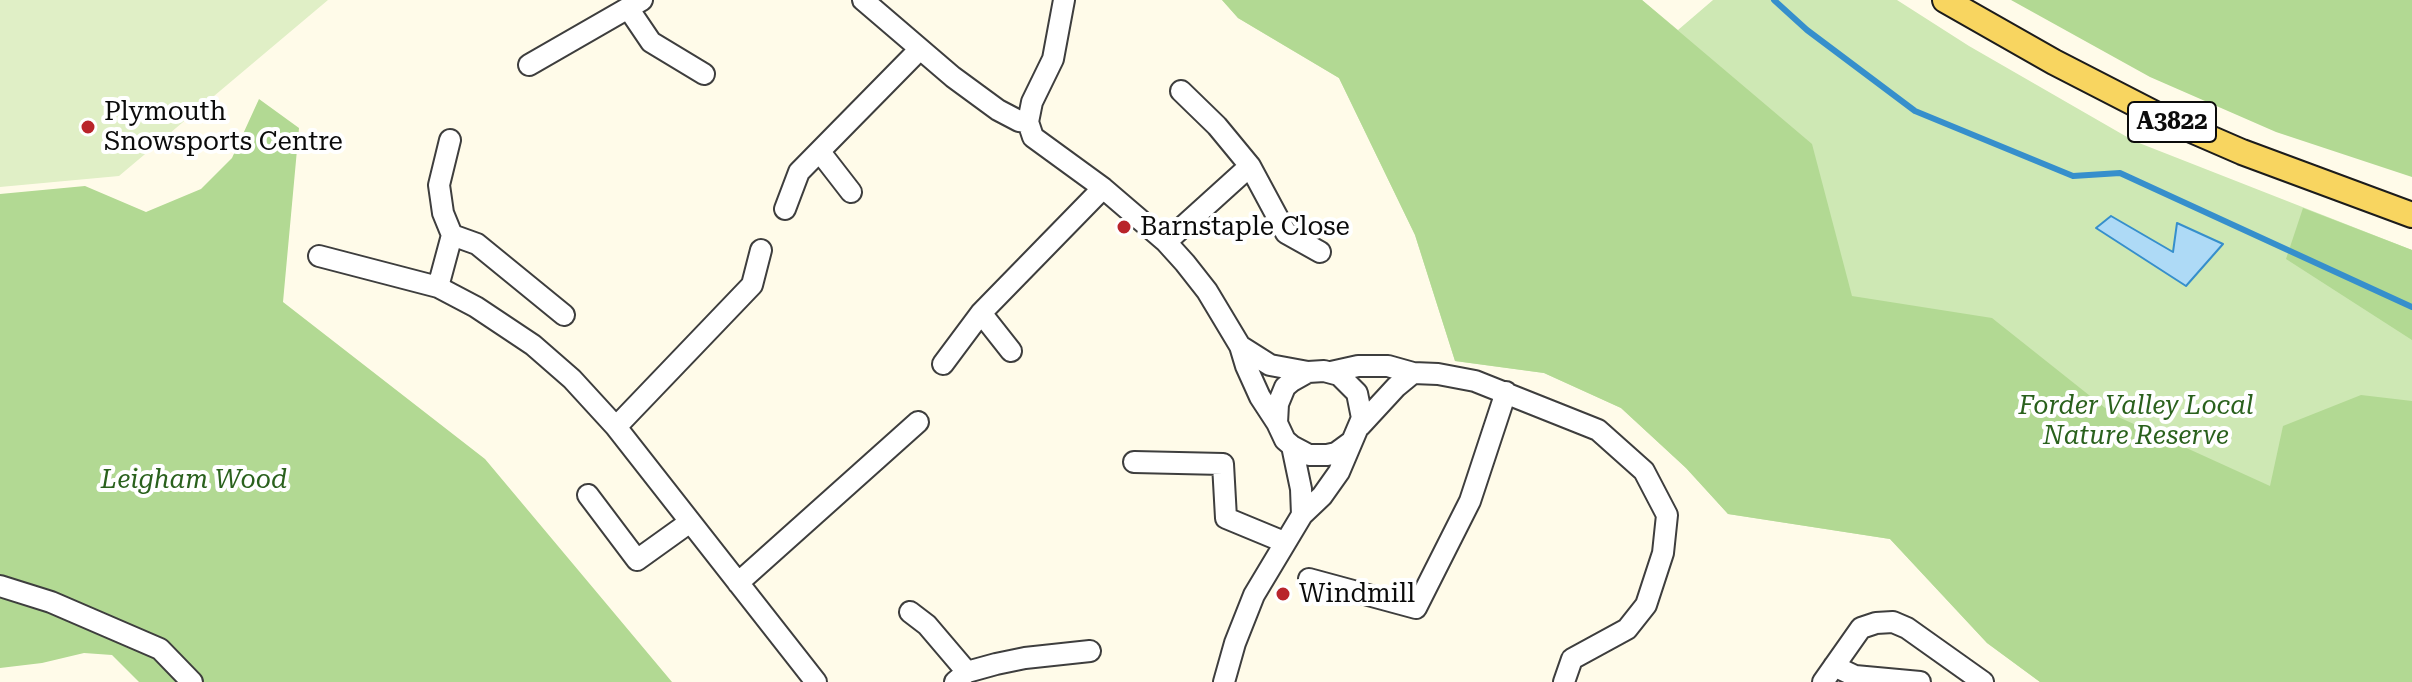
<!DOCTYPE html>
<html>
<head>
<meta charset="utf-8">
<style>
  body { margin:0 }
  canvas { display:block; background:#fffbe9 }
</style>
</head>
<body>
<canvas width="2412" height="682"></canvas>
<script>
const context = document.querySelector('canvas').getContext('2d');
context.lineJoin = 'round';
function paint(path, color) {
  context.fillStyle = color;
  context.fill(path, 'evenodd');
}
function shape(rows) {
  const path = new Path2D();
  for (const r of rows) {
    path.moveTo(r[0], r[1]);
    for (let i = 2; i < r.length; i += 2) path.lineTo(r[i], r[i + 1]);
  }
  return path;
}
function trace(path, color, width, dash) {
  context.strokeStyle = color;
  context.lineWidth = width;
  context.lineCap = dash ? 'butt' : 'round';
  context.setLineDash(dash || []);
  context.stroke(path);
}
function drawText(font, color, halo, rows, align = 'center') {
  context.font = font + ' "Roboto Serif",serif';
  context.lineWidth = 8;
  context.setLineDash([]);
  context.textBaseline = 'middle';
  context.strokeStyle = halo;
  context.fillStyle = color;
  for (const [text, x, y, turn = 0] of rows) {
    context.save();
    context.translate(x, y);
    context.rotate((+turn || 0) * Math.PI / 180);
    context.textAlign = isNaN(turn) ? turn : align;
    if (halo) context.strokeText(text, 0, 0);
    context.fillText(text, 0, 0);
    context.restore();
  }
}
paint(shape([
  [1222,0,1642,0,1678,30,1713,0,1897,0,1969,46,2134,141,2412,250,2412,682,2040,682,1987,643,1890,539,1728,514,1686,468,1621,408,1544,373,1455,361,1415,235,1339,78,1238,18]
]), '#cee8b4');
paint(shape([
  [1222,0,1642,0,1812,144,1852,296,1992,318,2114,415,2270,486,2283,426,2361,395,2412,401,2412,682,2040,682,1987,643,1890,539,1728,514,1686,468,1621,408,1544,373,1455,361,1415,235,1339,78,1238,18],
  [2011,0,2412,0,2412,177,2276,132,2150,77],
  [259,99,299,128,283,302,485,459,672,682,139,682,112,655,84,653,42,663,0,668,0,194,85,186,146,212,201,189,232,158],
  [2303,208,2412,250,2412,340,2286,259]
]), '#b2d993');
paint(shape([
  [0,0,328,0,119,176,0,187]
]), '#e0efc6');
const water = shape([
  [2111,216,2173,252,2177,223,2223,244,2186,286,2096,228,2111,216]
]);
paint(water, '#aedaf6');
trace(water, '#368fcc', 2);
trace(shape([
  [1774,0,1807,30,1915,111,2073,176,2120,173,2412,307]
]), '#368fcc', 6);
const minor = shape([
  [863,0,953,77,998,110,1019,121,1028,122],
  [1064,0,1053,59,1032,102,1028,122,1033,137,1103,188,1166,242,1185,263,1207,291,1240,346,1246,366,1260,397,1277,423],
  [628,8,651,42,704,74],
  [529,65,642,0],
  [1181,91,1217,126,1250,166,1286,233,1320,252],
  [820,152,851,192],
  [785,209,799,172,919,50],
  [452,235,477,244,564,315],
  [1166,242,1250,166],
  [319,256,438,287,476,307,533,345,572,379,616,427,816,682],
  [438,287,452,235,443,213,439,185,450,140],
  [981,313,1011,351],
  [1240,346,1270,365,1308,372],
  [943,364,981,313,1103,188],
  [1331,372,1358,366,1388,366,1413,373,1438,374,1475,381,1598,430,1644,471,1667,515,1663,553,1646,605,1627,629,1572,659,1564,682],
  [1360,426,1396,387,1413,373],
  [616,427,752,285,761,250],
  [1292,446,1301,489,1302,515],
  [1134,462,1223,464,1226,518,1284,542],
  [588,495,637,560,690,522],
  [1309,579,1416,608,1470,501,1506,392],
  [738,583,918,422],
  [0,586,51,602,160,649,192,682],
  [910,612,927,625,967,672],
  [1834,666,1855,676,1920,682],
  [955,682,967,672,996,664,1025,658,1090,651],
  [1224,682,1235,643,1254,595,1302,515,1322,496,1339,472,1362,418,1357,393,1339,375,1324,371,1308,372,1292,381,1285,387,1278,404,1277,423,1285,440,1292,446,1309,455,1327,455,1336,453,1351,442],
  [1823,682,1861,628,1876,623,1893,622,1907,628,1983,682]
]);
const major = shape([
  [1945,0,2054,62,2159,116,2242,152,2412,215]
]);
trace(minor, '#3e3e3e', 24);
trace(major, '#1c1c1c', 28);
trace(minor, '#fff', 20);
trace(major, '#f8d560', 24);
for (const [x, y, r, color] of [
  [88,127,8,"#b9242a"],
  [1124,227,8,"#b9242a"],
  [1283,594,8,"#b9242a"]
]) {
  const dot = new Path2D();
  dot.arc(x, y, r, 0, 2 * Math.PI);
  context.fillStyle = color;
  context.fill(dot);
  trace(dot, '#fff', 3);
}
for (const [x, y, w] of [
  [2172,122,88]
]) {
  const box = new Path2D();
  box.roundRect(x - w / 2, y - 20, w, 40, 6);
  context.fillStyle = '#fff';
  context.fill(box);
  trace(box, '#0b0b0b', 2);
}
drawText('bold 24px', '#0b0b0b', null, [
  ["A3822",2172,122]
]);
drawText('26px', '#0b0b0b', '#fff', [
  ["Plymouth",104,112],
  ["Snowsports Centre",104,142],
  ["Barnstaple Close",1140,227],
  ["Windmill",1299,594]
], 'left');
drawText('italic 26px', '#2a611d', '#fff', [
  ["Forder Valley Local",2136,406],
  ["Nature Reserve",2136,436],
  ["Leigham Wood",194,480]
]);
</script>
</body>
</html>
